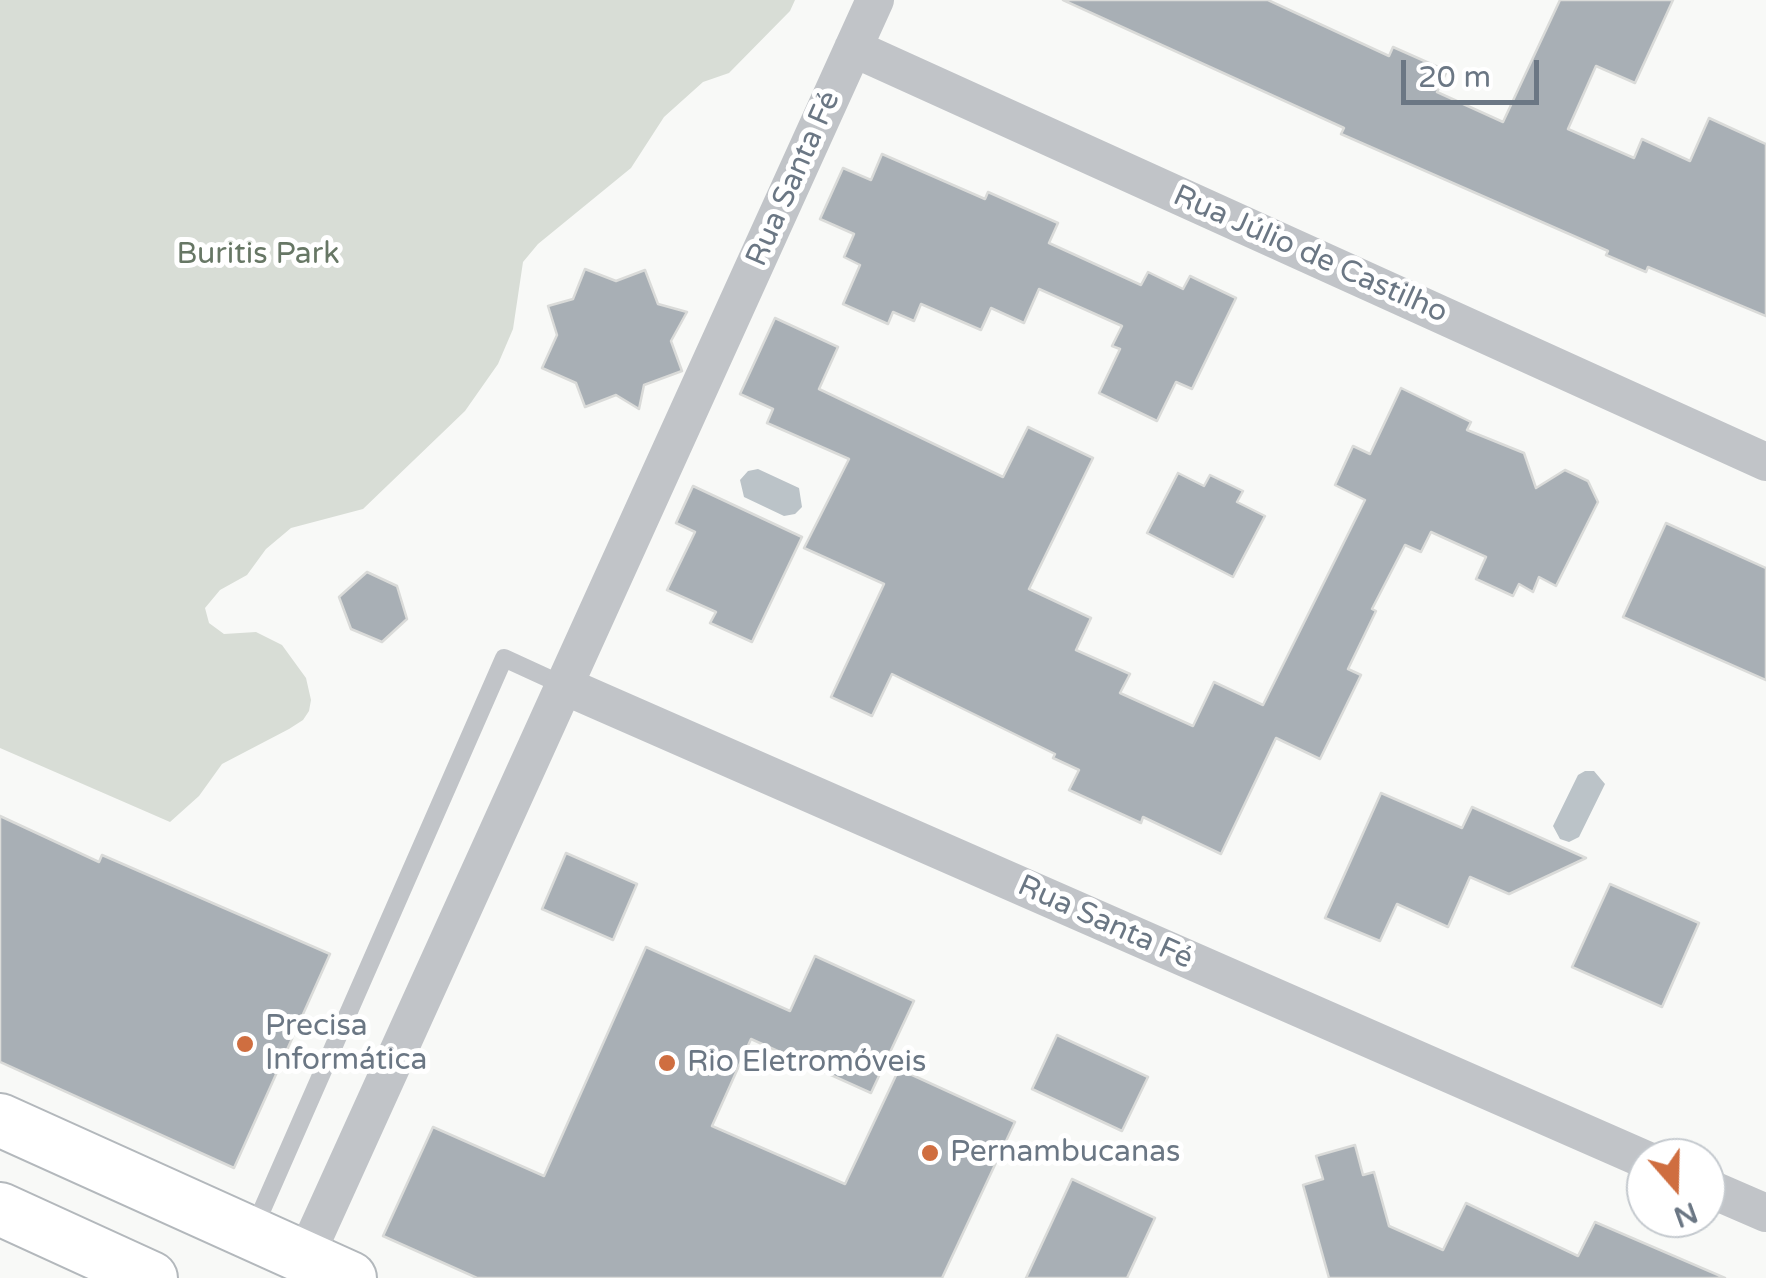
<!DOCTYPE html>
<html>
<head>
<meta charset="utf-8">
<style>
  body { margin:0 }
  #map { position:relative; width:1766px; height:1278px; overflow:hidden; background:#f8f9f7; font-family:"Varela Round",sans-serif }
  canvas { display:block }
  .north { position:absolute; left:1626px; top:1138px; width:100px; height:100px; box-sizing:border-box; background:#fff; border:2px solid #c4c9ce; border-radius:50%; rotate:160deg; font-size:28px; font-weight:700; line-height:40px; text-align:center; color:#6b7784 }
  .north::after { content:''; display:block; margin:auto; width:35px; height:45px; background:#cf6e40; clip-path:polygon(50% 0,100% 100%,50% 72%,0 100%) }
  .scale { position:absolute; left:1401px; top:60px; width:138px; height:45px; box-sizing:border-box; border:5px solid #6b7784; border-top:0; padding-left:12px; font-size:30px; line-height:35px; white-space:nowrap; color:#6b7784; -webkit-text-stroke:8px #fff; paint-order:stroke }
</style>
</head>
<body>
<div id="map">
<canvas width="1766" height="1278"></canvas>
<div class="north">N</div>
<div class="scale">20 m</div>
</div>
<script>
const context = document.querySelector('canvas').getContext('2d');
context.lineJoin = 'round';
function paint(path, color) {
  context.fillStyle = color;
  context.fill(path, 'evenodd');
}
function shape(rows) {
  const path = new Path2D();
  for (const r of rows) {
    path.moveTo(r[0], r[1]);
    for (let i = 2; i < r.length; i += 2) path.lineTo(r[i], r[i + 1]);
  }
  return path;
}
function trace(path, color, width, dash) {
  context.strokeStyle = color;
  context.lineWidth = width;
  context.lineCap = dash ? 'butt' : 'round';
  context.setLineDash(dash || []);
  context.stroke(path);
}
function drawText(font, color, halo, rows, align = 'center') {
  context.font = font + ' "Varela Round",sans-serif';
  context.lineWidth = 10;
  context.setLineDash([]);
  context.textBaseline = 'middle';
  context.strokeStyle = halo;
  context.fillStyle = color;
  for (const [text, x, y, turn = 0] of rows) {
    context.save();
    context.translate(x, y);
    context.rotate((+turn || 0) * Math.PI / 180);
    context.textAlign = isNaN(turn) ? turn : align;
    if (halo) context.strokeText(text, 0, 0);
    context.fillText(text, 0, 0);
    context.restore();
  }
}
paint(shape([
  [0,0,795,0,790,11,729,73,703,82,664,117,631,168,538,244,523,262,513,329,498,364,465,411,363,509,291,528,266,549,247,575,220,590,205,608,209,623,224,634,256,632,282,645,306,678,311,700,309,711,303,720,289,729,222,764,199,796,170,822,0,748]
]), '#d8ddd6');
paint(shape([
  [758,469,799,488,802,507,795,514,784,516,744,497,740,480,748,471],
  [1585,771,1594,771,1605,784,1579,837,1569,842,1560,839,1553,826,1578,775]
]), '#bbc3c8');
const building = shape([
  [1063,0,1268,0,1389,56,1393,47,1447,71,1437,92,1503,122,1560,0,1673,0,1635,83,1596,66,1568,129,1634,158,1642,139,1690,161,1709,118,1766,144,1766,316,1648,267,1646,272,1606,255,1608,251,1341,134,1344,128,1063,0],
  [882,154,985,199,988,192,1058,223,1049,243,1141,285,1148,272,1183,289,1190,276,1236,298,1192,389,1176,382,1157,421,1099,393,1120,349,1112,346,1122,326,1039,289,1024,323,991,308,981,330,921,304,914,321,893,312,888,324,843,304,860,265,844,257,854,234,820,219,843,168,871,180,882,154],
  [585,269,616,281,645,270,658,304,687,312,671,341,682,371,644,385,639,409,616,395,585,407,576,383,542,368,557,335,548,306,573,299,585,269],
  [775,318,838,347,819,389,1003,477,1028,427,1093,458,1029,589,1091,618,1076,650,1130,674,1120,693,1193,726,1214,682,1263,705,1365,500,1335,485,1353,446,1370,454,1401,388,1471,422,1467,430,1524,453,1536,488,1565,470,1588,481,1598,502,1556,586,1539,577,1533,592,1519,584,1513,596,1476,579,1486,557,1431,532,1421,552,1405,545,1372,609,1376,611,1348,669,1361,675,1320,759,1276,738,1221,854,1143,817,1141,823,1069,790,1079,770,1053,758,1055,754,892,674,872,716,831,697,884,584,804,548,849,459,767,423,773,409,740,394,775,318],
  [1178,473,1204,486,1210,475,1243,491,1237,502,1265,516,1233,577,1147,533,1178,473],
  [693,486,802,537,752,642,710,623,716,612,667,590,695,532,676,523,693,486],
  [1666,523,1766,568,1766,680,1623,617,1666,523],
  [367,572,397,586,407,619,382,642,351,629,339,597,367,572],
  [1381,793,1462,828,1472,807,1586,858,1509,894,1470,877,1448,927,1397,904,1380,941,1325,918,1381,793],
  [0,816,99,862,102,855,330,954,234,1168,0,1062,0,816],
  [566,853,637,884,613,940,542,909,566,853],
  [1610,884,1699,923,1662,1007,1572,967,1610,884],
  [646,947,790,1011,815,956,914,1001,871,1093,751,1039,712,1126,845,1184,899,1069,1015,1122,942,1278,477,1278,383,1236,433,1127,544,1176,646,947],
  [1057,1035,1148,1077,1122,1131,1032,1089,1057,1035],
  [1355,1145,1363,1175,1374,1172,1389,1226,1443,1250,1466,1203,1578,1256,1595,1222,1725,1278,1329,1278,1303,1185,1323,1179,1316,1156,1355,1145],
  [1072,1179,1155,1218,1127,1278,1026,1278,1072,1179]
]);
paint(building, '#a8afb5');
trace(building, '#dadbd9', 2.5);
const secondary = shape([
  [0,1120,350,1278],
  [0,1209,151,1278]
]);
trace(secondary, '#b3b8bc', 56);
trace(shape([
  [254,1228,504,658,565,686]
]), '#c1c4c8', 18);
trace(shape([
  [853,48,1766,462],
  [565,686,1646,1160],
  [1706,1187,1766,1213],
  [305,1257,875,0]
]), '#c1c4c8', 38);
trace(secondary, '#fff', 52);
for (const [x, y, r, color] of [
  [245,1044,10,"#cf6e40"],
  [667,1063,10,"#cf6e40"],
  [930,1153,10,"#cf6e40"]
]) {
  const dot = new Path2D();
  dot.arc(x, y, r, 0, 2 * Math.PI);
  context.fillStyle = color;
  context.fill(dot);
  trace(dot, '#fff', 4);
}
drawText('30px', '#6b7784', '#fff', [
  ["Rua Santa Fé",794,179,-66],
  ["Rua Júlio de Castilho",1310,255,24],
  ["Rua Santa Fé",1105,923,24]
]);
drawText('30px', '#677765', '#fff', [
  ["Buritis Park",258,255]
]);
drawText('30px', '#6b7784', '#fff', [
  ["Precisa",265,1027],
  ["Informática",265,1061],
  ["Rio Eletromóveis",687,1063],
  ["Pernambucanas",950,1153]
], 'left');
</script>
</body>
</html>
